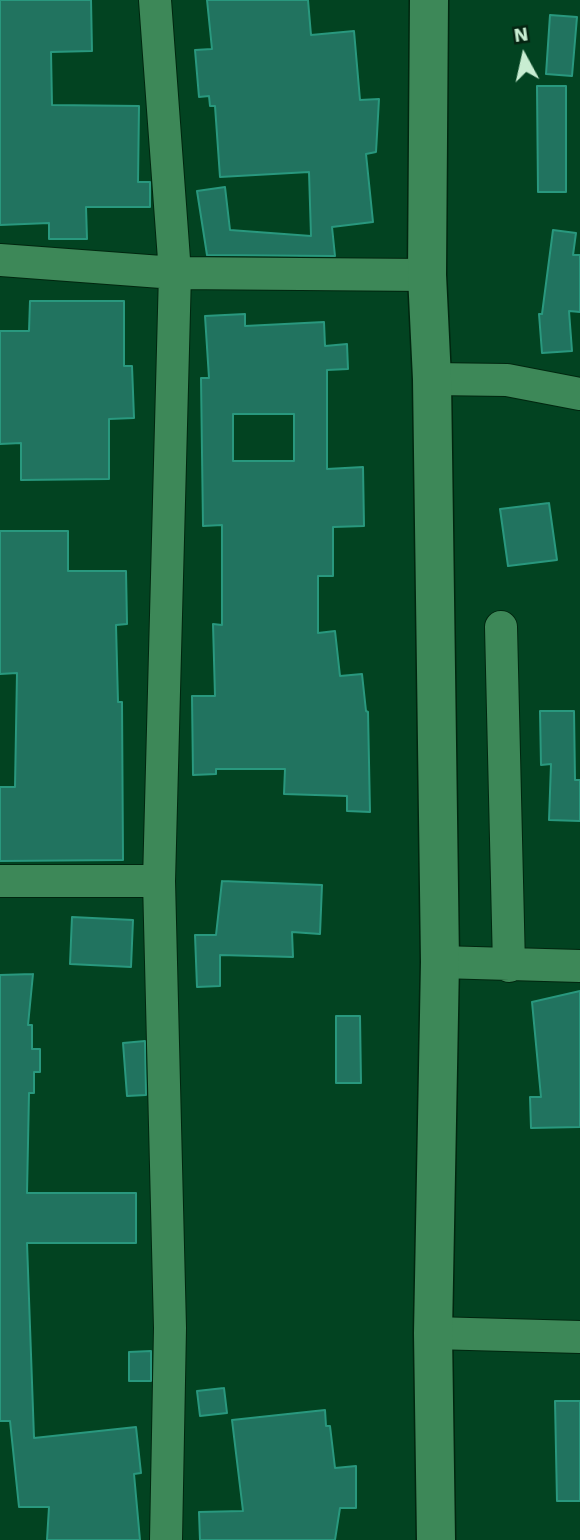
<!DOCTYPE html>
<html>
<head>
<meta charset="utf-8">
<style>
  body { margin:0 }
  #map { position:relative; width:580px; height:1540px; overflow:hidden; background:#024321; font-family:"Work Sans",sans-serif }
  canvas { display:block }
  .north { position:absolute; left:489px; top:21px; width:70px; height:70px; -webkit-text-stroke:5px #052512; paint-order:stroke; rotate:352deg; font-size:19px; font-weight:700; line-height:28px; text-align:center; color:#c8edd2 }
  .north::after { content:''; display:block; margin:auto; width:24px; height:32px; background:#c8edd2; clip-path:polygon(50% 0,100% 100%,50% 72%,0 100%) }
</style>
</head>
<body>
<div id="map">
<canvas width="580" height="1540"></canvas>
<div class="north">N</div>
</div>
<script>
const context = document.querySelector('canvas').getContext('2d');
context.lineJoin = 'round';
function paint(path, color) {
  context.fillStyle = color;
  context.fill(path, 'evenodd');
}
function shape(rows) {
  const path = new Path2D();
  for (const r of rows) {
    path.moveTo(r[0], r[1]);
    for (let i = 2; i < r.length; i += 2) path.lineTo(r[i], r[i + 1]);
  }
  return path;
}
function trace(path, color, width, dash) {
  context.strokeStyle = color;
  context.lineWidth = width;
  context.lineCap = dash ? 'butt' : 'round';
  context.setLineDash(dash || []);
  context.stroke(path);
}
const building = shape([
  [0,0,91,0,92,51,51,52,52,105,139,106,138,182,150,182,150,207,86,207,87,239,49,239,49,223,0,225,0,0],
  [207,0,308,0,311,35,354,31,360,100,379,99,376,152,366,154,373,222,332,227,335,256,207,255,197,191,225,187,230,230,311,236,309,172,220,177,215,106,210,106,209,96,199,97,195,50,212,49,207,0],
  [550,15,577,17,572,76,546,74,550,15],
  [537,86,566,86,566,192,538,192,537,86],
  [553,230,576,233,573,255,580,255,580,312,569,311,572,351,542,353,539,314,542,314,553,230],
  [30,301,124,301,124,366,132,366,134,418,109,419,109,479,21,480,21,443,0,444,0,331,29,331,30,301],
  [245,314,245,326,324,322,325,346,347,344,348,369,327,370,327,469,363,467,364,526,333,527,333,576,318,576,318,633,335,631,340,676,362,674,366,711,368,712,370,812,347,811,347,796,284,794,285,769,216,769,216,774,193,775,192,696,215,696,213,624,222,625,222,525,203,526,201,378,209,378,205,316,245,314],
  [233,414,294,414,294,461,233,461,233,414],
  [549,503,557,560,508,566,500,509,549,503],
  [0,531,68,531,68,571,126,571,127,624,116,625,118,702,122,702,123,860,0,861,0,787,15,787,17,673,0,674,0,531],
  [540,711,574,711,575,780,580,780,580,821,549,820,551,764,541,765,540,711],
  [222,881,322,885,320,934,292,932,293,957,220,955,220,986,197,987,195,935,216,935,222,881],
  [72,917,133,920,131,967,70,964,72,917],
  [33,974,28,1025,32,1025,32,1049,40,1049,40,1072,34,1072,34,1093,29,1093,27,1193,136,1193,136,1243,27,1243,34,1438,136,1427,141,1473,134,1474,140,1540,47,1540,49,1507,19,1507,10,1421,0,1421,0,975,33,974],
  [580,991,580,1127,531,1128,530,1097,541,1097,532,1002,580,991],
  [336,1016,360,1016,361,1083,336,1083,336,1016],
  [145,1041,146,1095,127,1096,123,1043,145,1041],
  [151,1351,151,1381,129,1381,129,1352,151,1351],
  [224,1388,227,1413,200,1416,197,1391,224,1388],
  [555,1401,580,1401,580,1501,557,1501,555,1401],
  [325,1410,326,1426,330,1426,335,1468,356,1466,356,1508,340,1508,335,1540,200,1540,199,1512,243,1511,232,1420,325,1410]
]);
paint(building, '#21735f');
trace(building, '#29987e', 2);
const street = shape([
  [155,0,175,273,159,881,170,1328,166,1540],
  [0,260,175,273,427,275],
  [432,379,507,380,580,394],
  [501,627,509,966],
  [0,881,159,881],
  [440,962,580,966],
  [433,1333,580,1337]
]);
const secondary = shape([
  [429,0,427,275,432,379,440,962,433,1333,436,1540]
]);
trace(street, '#00260f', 34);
trace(secondary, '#00260f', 41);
trace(street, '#3d8858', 32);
trace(secondary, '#3d8858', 38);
</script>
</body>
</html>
